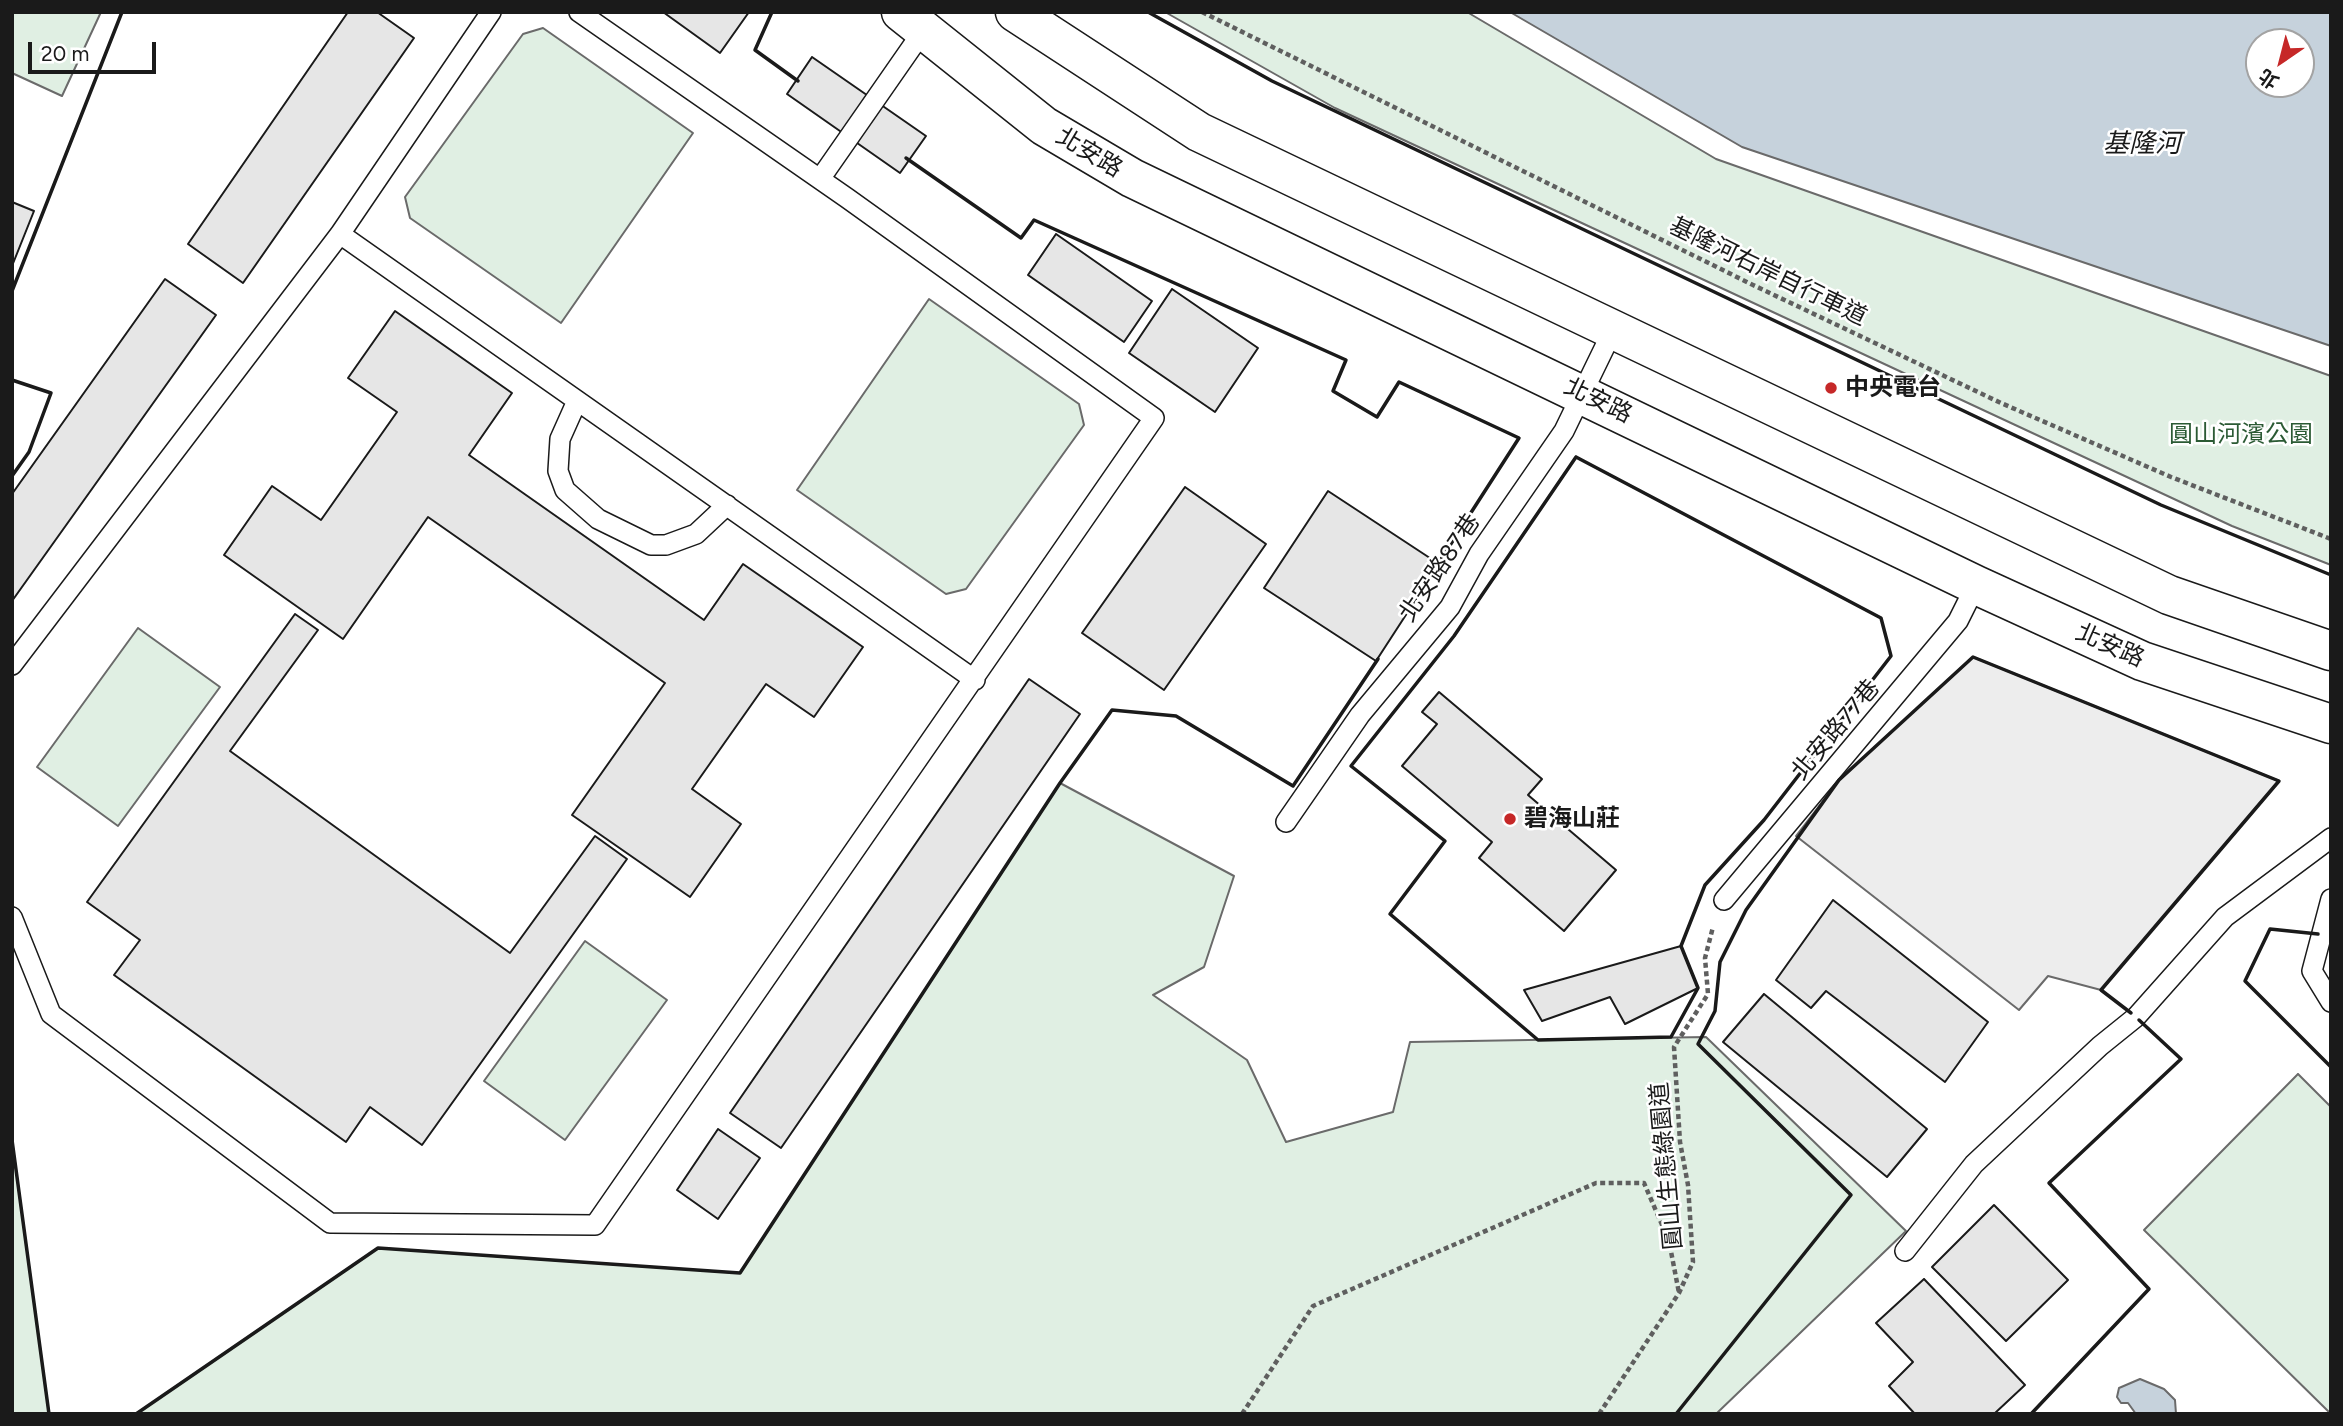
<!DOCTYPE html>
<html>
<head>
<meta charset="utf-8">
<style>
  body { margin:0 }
  #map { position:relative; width:2343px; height:1426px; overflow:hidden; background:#fff; font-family:Figtree,"Noto Sans TC",sans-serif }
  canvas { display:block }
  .frame { position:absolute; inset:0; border:14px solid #1a1a1a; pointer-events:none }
  .north { position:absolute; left:2245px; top:28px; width:70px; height:70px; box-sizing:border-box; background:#fff; border:2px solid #a3a3a3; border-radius:50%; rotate:215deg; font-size:19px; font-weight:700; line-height:28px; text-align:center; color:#1a1a1a }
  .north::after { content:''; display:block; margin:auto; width:24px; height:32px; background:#c62828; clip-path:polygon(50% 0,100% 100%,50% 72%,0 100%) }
  .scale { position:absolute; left:28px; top:42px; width:128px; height:32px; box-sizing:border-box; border:4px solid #1a1a1a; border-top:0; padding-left:9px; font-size:21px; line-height:24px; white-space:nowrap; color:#1a1a1a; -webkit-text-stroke:5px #fff; paint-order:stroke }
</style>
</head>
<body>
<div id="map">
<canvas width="2343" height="1426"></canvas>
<div class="frame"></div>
<div class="north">北</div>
<div class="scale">20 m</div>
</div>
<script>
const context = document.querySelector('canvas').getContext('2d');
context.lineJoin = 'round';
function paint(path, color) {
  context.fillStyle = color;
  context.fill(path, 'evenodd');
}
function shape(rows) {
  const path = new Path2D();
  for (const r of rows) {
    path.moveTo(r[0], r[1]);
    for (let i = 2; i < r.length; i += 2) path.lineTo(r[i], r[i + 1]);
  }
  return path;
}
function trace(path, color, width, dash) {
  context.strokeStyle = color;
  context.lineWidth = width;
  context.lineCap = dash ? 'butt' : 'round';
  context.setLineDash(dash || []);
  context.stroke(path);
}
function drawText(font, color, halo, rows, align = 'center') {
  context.font = font + ' Figtree,"Noto Sans TC",sans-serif';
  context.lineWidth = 5;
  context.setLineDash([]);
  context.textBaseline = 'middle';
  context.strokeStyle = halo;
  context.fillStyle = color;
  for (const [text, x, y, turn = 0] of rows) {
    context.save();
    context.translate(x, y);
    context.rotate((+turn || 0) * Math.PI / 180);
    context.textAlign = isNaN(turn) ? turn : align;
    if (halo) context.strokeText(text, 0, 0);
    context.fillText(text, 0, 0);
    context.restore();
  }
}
const green = shape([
  [12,12,101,12,62,96,12,73,12,12],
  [1165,12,1467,12,1716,159,2331,376,2331,565,2232,526,1335,108,1165,12],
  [543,28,693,133,561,323,410,218,405,197,523,34,543,28],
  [929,299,1079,404,1084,425,966,589,946,594,797,490,929,299],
  [138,628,220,687,118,826,37,767,138,628],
  [1060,783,1234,876,1204,967,1153,995,1247,1060,1286,1142,1393,1112,1410,1042,1706,1037,1906,1231,1716,1414,136,1414,378,1248,740,1273,1060,783],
  [585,941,667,1000,565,1140,484,1081,585,941],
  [2298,1074,2331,1107,2331,1414,2144,1230,2298,1074],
  [12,1140,49,1414,12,1414,12,1140]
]);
paint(green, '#e0efe3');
trace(green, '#6a6a6a', 2);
const parking = shape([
  [1973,657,2279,781,2101,990,2048,976,2019,1010,1796,836,1839,780,1973,657]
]);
paint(parking, '#ededed');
trace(parking, '#6a6a6a', 2);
const water = shape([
  [1510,12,2331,12,2331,346,1742,147,1510,12],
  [2259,42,2301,42,2301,84,2259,84,2259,42],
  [2140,1379,2164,1389,2175,1400,2176,1414,2136,1414,2128,1403,2121,1403,2117,1397,2119,1388,2140,1379]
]);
paint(water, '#c6d2dc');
trace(water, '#6a6a6a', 2);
const building = shape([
  [348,12,377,12,414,38,243,283,188,244,348,12],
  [663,12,749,12,720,53,663,12],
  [812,57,926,136,900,173,787,94,812,57],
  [12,202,34,211,12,266,12,202],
  [1056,234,1152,301,1124,342,1028,275,1056,234],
  [165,279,216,315,12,601,12,494,165,279],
  [1172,289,1258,348,1215,412,1129,353,1172,289],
  [395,311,512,393,469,455,704,620,743,564,863,647,814,717,766,684,692,789,741,824,690,897,572,815,665,683,428,517,343,639,224,555,272,486,321,520,397,412,348,378,395,311],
  [1185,487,1266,544,1164,690,1082,633,1185,487],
  [1328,491,1439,564,1376,661,1264,588,1328,491],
  [295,614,318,630,230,751,510,953,595,836,627,859,422,1145,370,1107,346,1142,114,975,140,940,87,902,295,614],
  [1029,679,1080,714,781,1148,730,1113,1029,679],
  [1439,692,1542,779,1528,795,1616,870,1564,931,1479,858,1492,842,1402,766,1437,724,1422,712,1439,692],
  [1833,900,1988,1022,1945,1082,1826,991,1811,1008,1776,980,1833,900],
  [1681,946,1698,988,1625,1024,1610,997,1542,1021,1524,990,1681,946],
  [1764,994,1927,1129,1887,1177,1723,1042,1764,994],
  [718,1129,760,1158,718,1219,677,1190,718,1129],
  [1994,1205,2068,1280,2006,1341,1932,1267,1994,1205],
  [1924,1279,2025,1385,1994,1414,1915,1414,1889,1386,1913,1362,1876,1323,1924,1279]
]);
paint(building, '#e6e6e6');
trace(building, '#1a1a1a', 2);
const service = shape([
  [820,179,923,31],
  [340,234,975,680],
  [577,401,560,439,558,471,565,490,598,519,651,545,666,545,696,534,727,505],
  [12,665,340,234,491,12],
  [1286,822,1360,715,1450,607,1479,554,1564,431,1614,328],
  [2331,899,2312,971,2331,1002],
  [1724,900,1958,621,1976,585],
  [12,917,51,1014,330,1223,595,1225,1154,418,847,198,579,12],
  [1905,1251,1974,1164,2100,1046,2136,1017,2225,917,2331,838]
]);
const secondary = shape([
  [901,12,1044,126,1132,178,1976,585,2142,661,2331,724],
  [1015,12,1199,132,2169,595,2331,651]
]);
trace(service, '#1a1a1a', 22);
trace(secondary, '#1a1a1a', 41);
trace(shape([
  [1202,12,1753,285,2001,403,2171,477,2331,539],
  [1242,1414,1313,1306,1596,1183,1644,1183,1669,1241,1679,1293],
  [1599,1414,1679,1293,1693,1262,1688,1185,1680,1142,1674,1047,1708,994,1705,958,1713,927]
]), '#5f5f5f', 4.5, [5, 3.5]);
trace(service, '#fff', 19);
trace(secondary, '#fff', 38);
trace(shape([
  [772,12,755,50,798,81],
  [1148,12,1272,81,2161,505,2331,575],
  [906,158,1021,238,1034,220,1346,360,1333,391,1377,417,1399,382,1519,438,1436,567],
  [12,291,122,12],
  [12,380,51,393,29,452,12,476],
  [1576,457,1881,618,1891,656,1764,820,1705,885,1681,946,1698,988,1671,1037,1538,1040,1390,914,1445,841,1351,766,1454,636,1576,457],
  [2318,934,2270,929,2245,981,2331,1067],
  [12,1140,49,1414],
  [136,1414,378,1248,740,1273,1060,783,1112,710,1176,716,1293,786,1378,659],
  [1676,1414,1851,1195,1698,1044,1715,1011,1720,962,1746,910,1839,780,1973,657,2279,781,2101,990,2131,1013],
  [2031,1414,2149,1289,2049,1183,2181,1059,2139,1020]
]), '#1a1a1a', 3.5);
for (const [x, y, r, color] of [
  [1831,388,7,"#c62828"],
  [1510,819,7,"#c62828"]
]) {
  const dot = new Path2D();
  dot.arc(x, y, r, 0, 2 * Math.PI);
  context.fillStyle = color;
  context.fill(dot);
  trace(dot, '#fff', 2.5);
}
drawText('24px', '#1a1a1a', '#fff', [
  ["北安路",1089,153,31],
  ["基隆河右岸自行車道",1768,272,26],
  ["北安路",1598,401,26],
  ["北安路87巷",1440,568,-56],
  ["北安路",2110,646,24],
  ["北安路77巷",1836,730,-50],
  ["圓山生態綠園道",1667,1166,-95]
]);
drawText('bold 24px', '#1a1a1a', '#fff', [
  ["中央電台",1845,388],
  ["碧海山莊",1524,819]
], 'left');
drawText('24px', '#2b5a34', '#fff', [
  ["圓山河濱公園",2241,435]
]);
drawText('italic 26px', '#1a1a1a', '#fff', [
  ["基隆河",2142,144]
]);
</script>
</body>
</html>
